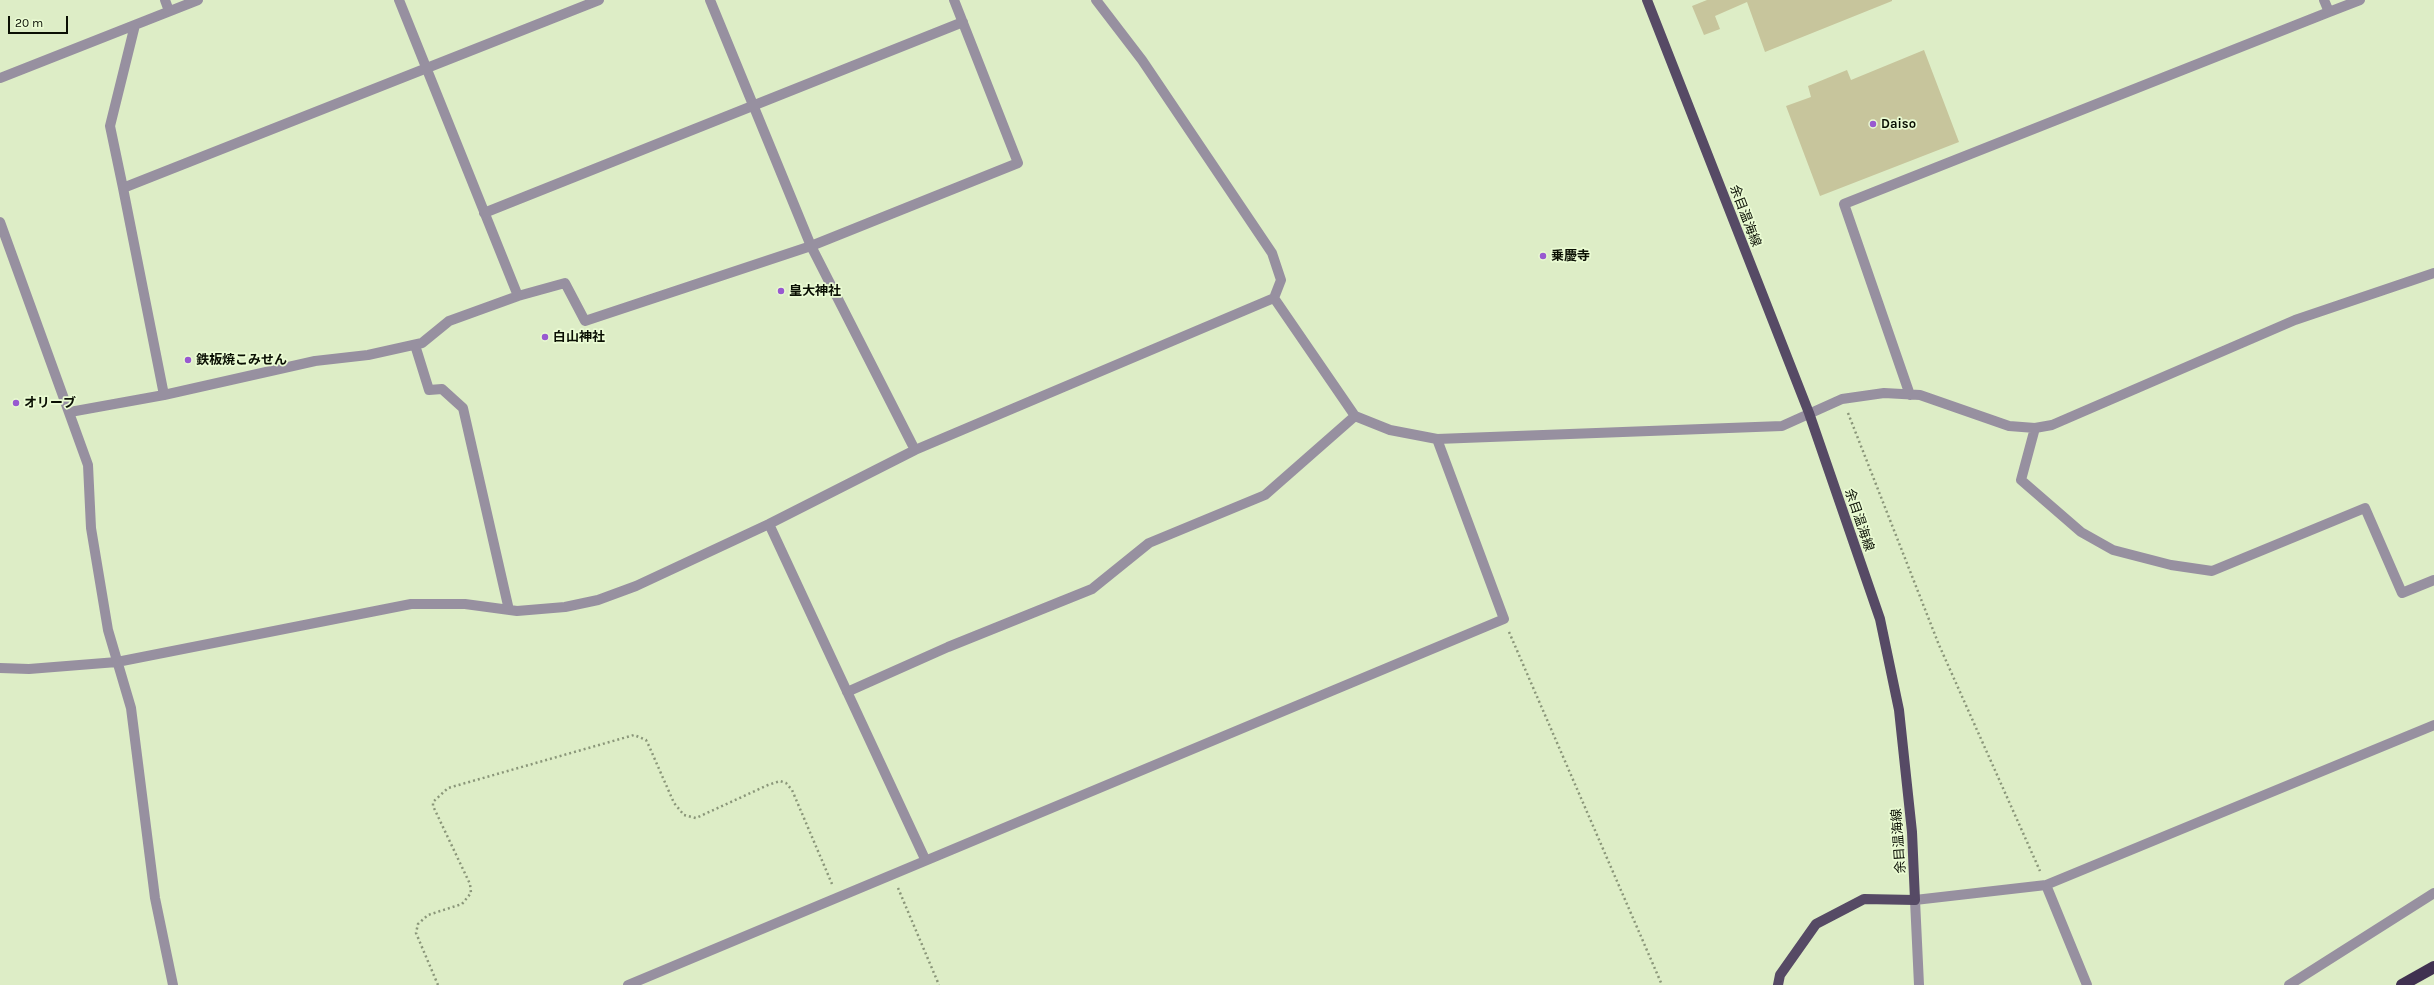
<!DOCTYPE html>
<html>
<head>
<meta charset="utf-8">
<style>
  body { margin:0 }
  #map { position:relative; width:2434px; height:985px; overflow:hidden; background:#ddedc6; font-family:Karla,sans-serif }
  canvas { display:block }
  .scale { position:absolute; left:8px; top:16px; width:60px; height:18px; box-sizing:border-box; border:2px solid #0a0f03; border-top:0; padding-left:5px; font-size:12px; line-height:14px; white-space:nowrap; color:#0a0f03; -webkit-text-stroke:3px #eafbd3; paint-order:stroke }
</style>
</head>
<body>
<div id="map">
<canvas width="2434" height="985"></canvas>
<div class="scale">20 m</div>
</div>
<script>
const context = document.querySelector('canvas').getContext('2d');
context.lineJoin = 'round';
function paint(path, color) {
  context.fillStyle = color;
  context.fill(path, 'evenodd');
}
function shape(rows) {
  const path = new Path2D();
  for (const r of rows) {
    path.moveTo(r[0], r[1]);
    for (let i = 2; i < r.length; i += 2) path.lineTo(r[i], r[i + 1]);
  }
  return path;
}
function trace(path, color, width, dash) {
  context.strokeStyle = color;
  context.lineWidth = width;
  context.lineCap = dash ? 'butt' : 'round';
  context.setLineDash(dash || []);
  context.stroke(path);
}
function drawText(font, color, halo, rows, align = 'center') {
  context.font = font + ' Karla,"Noto Sans JP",sans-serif';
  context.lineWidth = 3.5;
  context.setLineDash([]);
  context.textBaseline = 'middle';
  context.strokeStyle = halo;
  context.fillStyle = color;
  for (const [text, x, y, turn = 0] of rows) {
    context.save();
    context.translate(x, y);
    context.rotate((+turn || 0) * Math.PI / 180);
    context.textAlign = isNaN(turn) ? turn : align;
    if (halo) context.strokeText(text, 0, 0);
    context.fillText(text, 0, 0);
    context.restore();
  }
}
paint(shape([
  [1707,0,1892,0,1892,1,1765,52,1747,2,1715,16,1720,29,1704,35,1692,6],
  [1924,50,1959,142,1820,196,1786,106,1811,97,1808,86,1847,70,1851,80]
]), '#c7c59c');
trace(shape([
  [1848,413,1939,645,2040,871],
  [1509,632,1662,985],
  [898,888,939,985],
  [438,985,416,933,418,924,428,915,462,904,471,893,470,884,433,806,433,802,448,788,634,735,646,740,649,746,674,803,684,815,696,818,768,785,780,781,786,783,792,790,832,884]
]), '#8a9679', 2.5, [2, 3]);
trace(shape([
  [165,0,169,11],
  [399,0,518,296,565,283,585,321,811,246,1018,163,954,0],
  [710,0,811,246,915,450],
  [2324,0,2329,12,2360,0],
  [0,78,198,0],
  [123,188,110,126,135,25],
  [484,213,963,22],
  [0,222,88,465,91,528,108,630,131,708,155,898,173,985],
  [1274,298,1355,416,1390,430,1437,439,1782,426,1842,399,1884,393,1920,395,2009,426,2035,428,2052,425,2295,320,2434,273],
  [415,345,429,390,442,389,463,408,509,610],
  [164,395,315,361,368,355,422,343,449,321,518,296],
  [1910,395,1844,204,2329,12],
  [70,412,164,395,123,188,599,0],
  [2035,428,2021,480,2081,532,2113,550,2171,565,2212,571,2365,508,2402,593,2434,580],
  [769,524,925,859],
  [0,668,29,669,117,662,411,604,465,604,517,611,565,607,598,600,636,586,769,524,915,450,1274,298,1281,280,1272,253,1142,60,1096,0],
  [847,692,948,647,1092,589,1149,543,1265,495,1355,416],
  [2046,885,2087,985],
  [628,985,1504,619,1437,439],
  [1919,985,1915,900,2046,885,2434,725],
  [2289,985,2434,893]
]), '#9790a0', 10);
trace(shape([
  [1647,0,1809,413,1880,619,1899,710,1912,832,1915,900,1864,899,1816,924,1780,975,1778,985]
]), '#564a65', 10);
trace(shape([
  [2402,985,2434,967]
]), '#403150', 12);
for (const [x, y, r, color] of [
  [1873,124,4,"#9859d0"],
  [1543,256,4,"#9859d0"],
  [781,291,4,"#9859d0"],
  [545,337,4,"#9859d0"],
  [188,360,4,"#9859d0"],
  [16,403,4,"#9859d0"]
]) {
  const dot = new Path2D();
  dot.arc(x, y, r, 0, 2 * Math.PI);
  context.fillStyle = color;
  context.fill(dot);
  trace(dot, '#eafbd3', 1.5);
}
drawText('bold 13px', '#0a0f03', '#eafbd3', [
  ["Daiso",1881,124],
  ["乗慶寺",1551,256],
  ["皇大神社",789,291],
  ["白山神社",553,337],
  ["鉄板焼こみせん",196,360],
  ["オリーブ",24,403]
], 'left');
drawText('13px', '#0a0f03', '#eafbd3', [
  ["余目温海線",1745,216,69],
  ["余目温海線",1859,520,71],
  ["余目温海線",1899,841,-94]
]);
</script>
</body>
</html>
